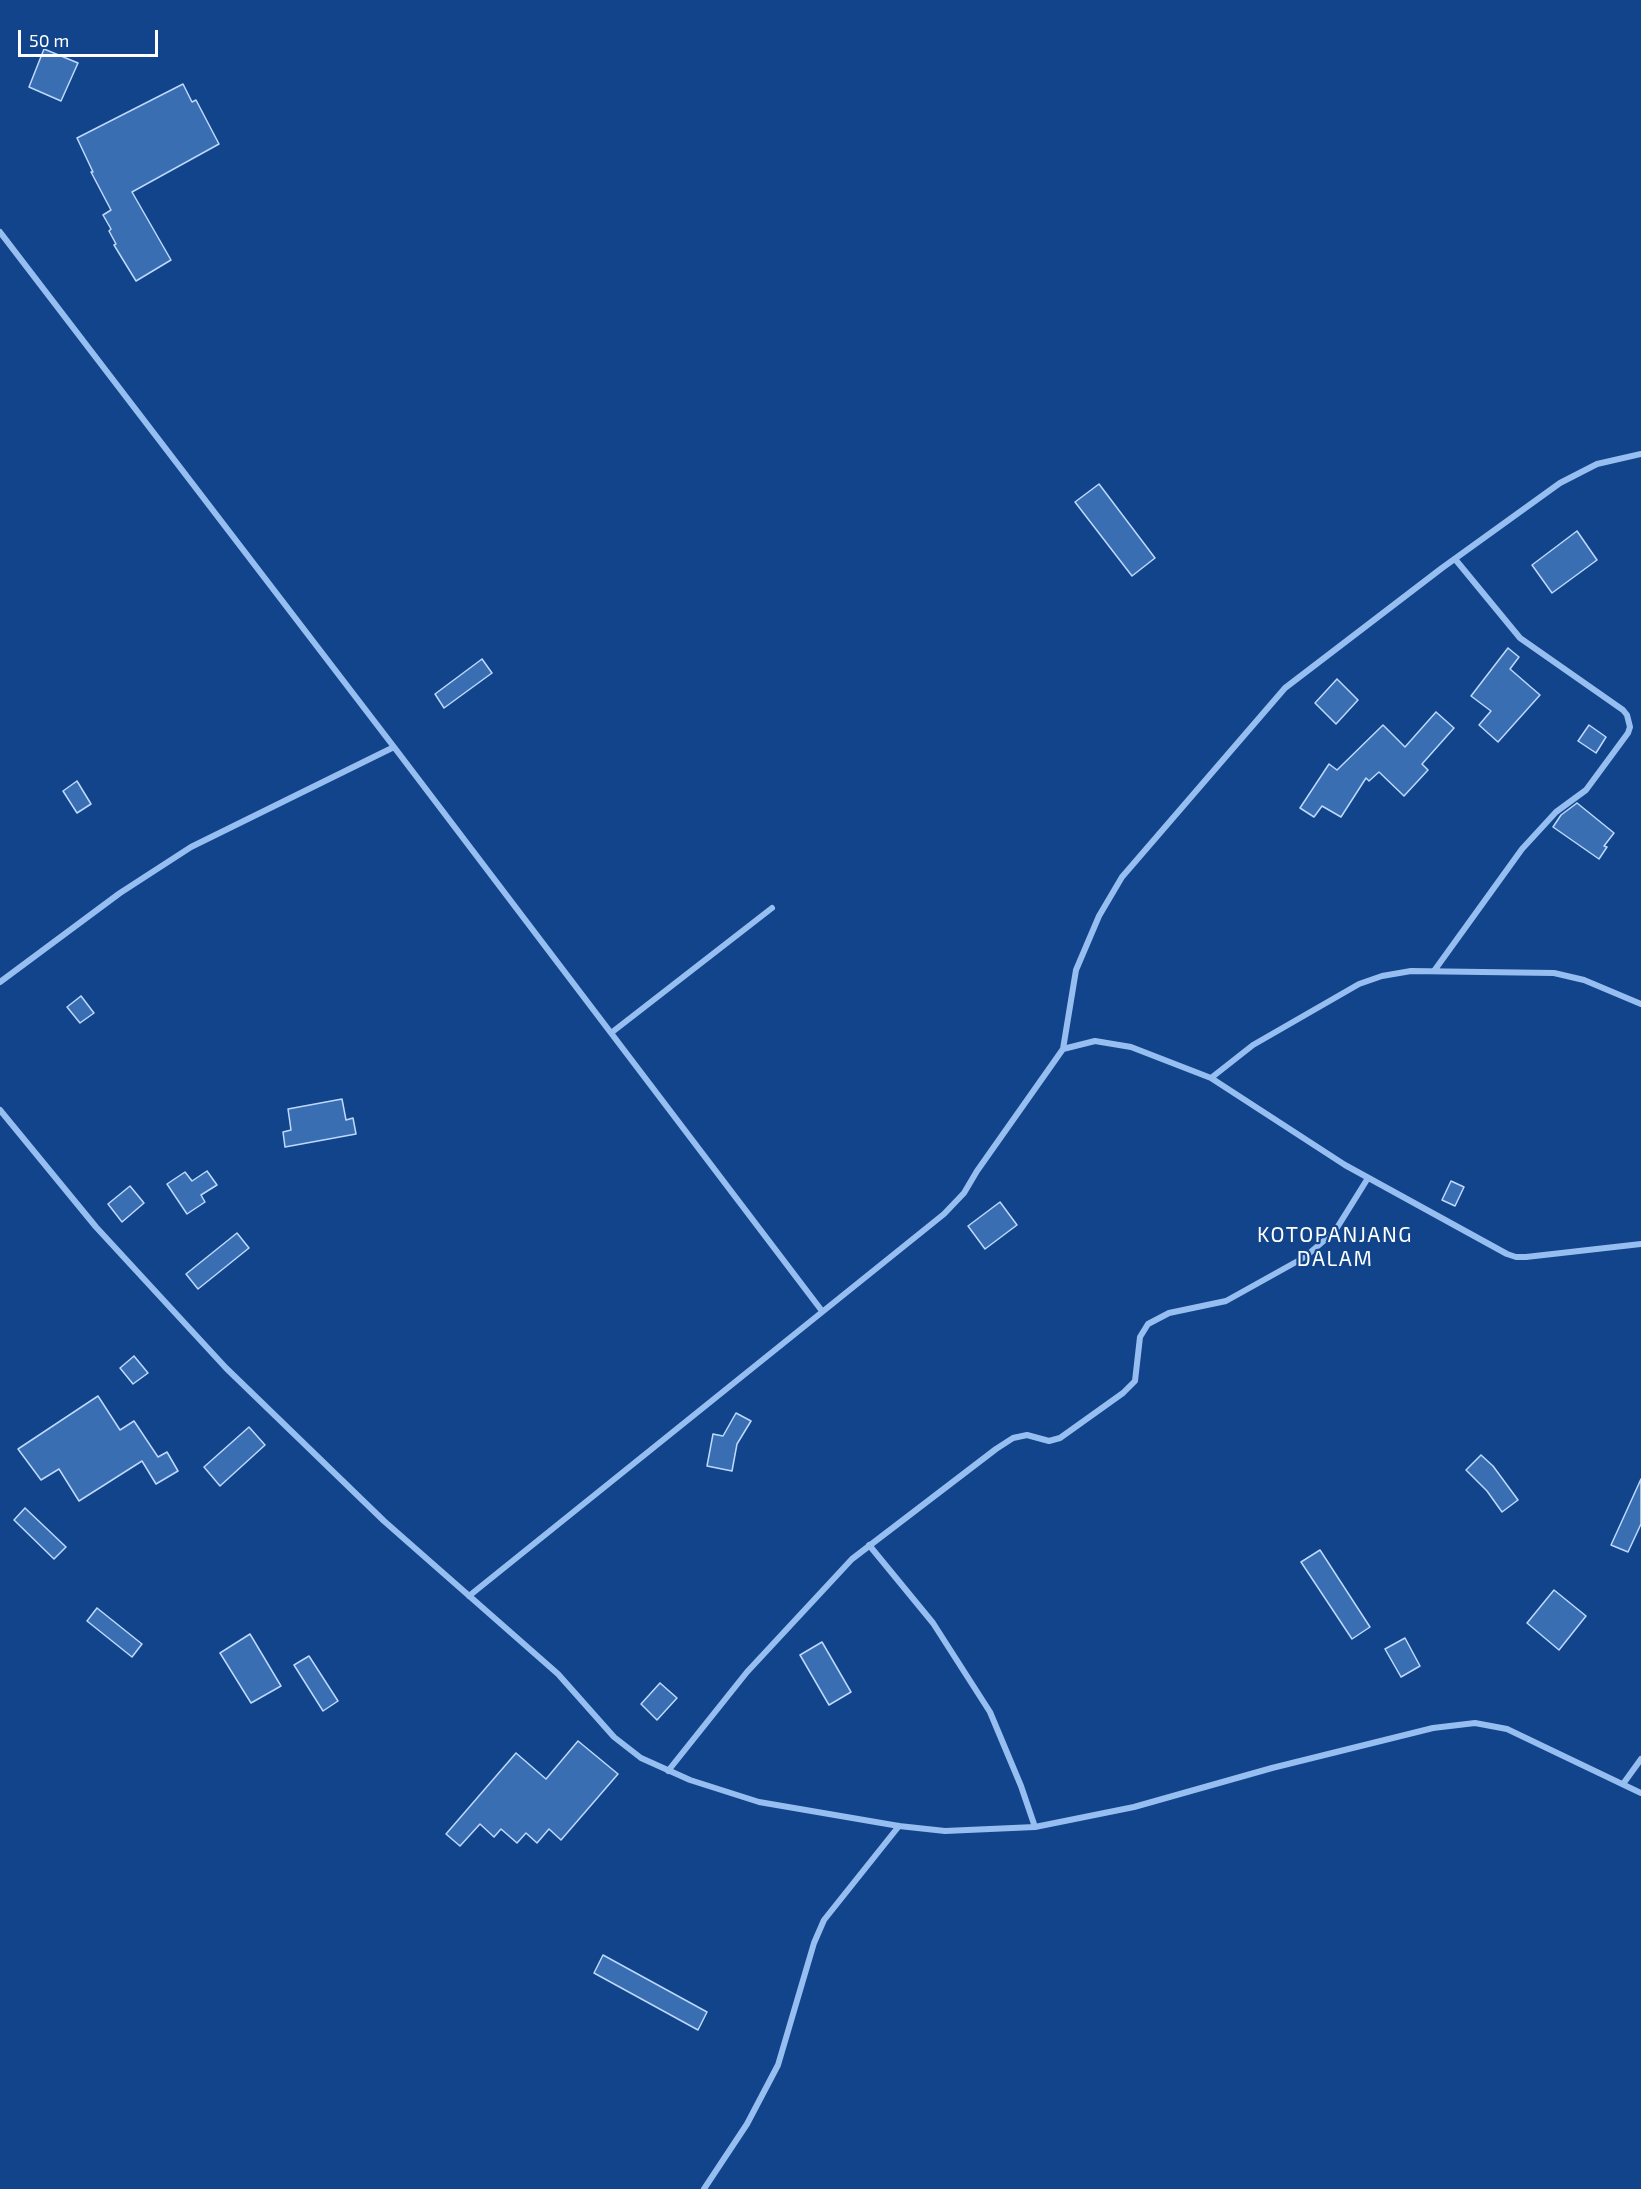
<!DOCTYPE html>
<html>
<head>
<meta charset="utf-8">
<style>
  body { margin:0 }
  #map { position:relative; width:1641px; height:2189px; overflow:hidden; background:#11448a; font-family:"Exo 2",sans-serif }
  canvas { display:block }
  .scale { position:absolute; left:18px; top:30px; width:140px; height:27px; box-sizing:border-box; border:3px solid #fff; border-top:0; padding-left:8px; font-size:18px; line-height:21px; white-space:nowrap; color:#fff; -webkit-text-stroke:4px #11448a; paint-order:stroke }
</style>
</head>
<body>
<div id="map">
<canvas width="1641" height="2189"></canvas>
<div class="scale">50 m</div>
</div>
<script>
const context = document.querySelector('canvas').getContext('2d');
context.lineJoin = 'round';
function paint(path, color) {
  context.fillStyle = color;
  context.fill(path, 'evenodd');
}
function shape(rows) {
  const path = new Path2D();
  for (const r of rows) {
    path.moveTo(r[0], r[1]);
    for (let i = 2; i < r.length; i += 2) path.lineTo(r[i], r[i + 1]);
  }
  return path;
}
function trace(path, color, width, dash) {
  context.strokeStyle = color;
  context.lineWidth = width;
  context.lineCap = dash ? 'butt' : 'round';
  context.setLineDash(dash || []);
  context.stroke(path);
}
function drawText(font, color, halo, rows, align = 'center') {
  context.font = font + ' "Exo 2",sans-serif';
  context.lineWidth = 4.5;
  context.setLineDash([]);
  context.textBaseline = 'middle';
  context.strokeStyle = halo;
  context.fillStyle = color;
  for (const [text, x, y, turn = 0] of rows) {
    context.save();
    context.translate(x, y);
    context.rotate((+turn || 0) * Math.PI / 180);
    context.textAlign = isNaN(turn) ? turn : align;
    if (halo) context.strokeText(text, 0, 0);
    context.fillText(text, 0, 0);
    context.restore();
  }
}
const building = shape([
  [44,49,78,63,61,101,29,87,44,49],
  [183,84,192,102,196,100,219,144,132,192,171,260,136,281,114,245,116,244,109,231,111,229,103,215,111,210,91,172,93,172,77,138,183,84],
  [1099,484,1155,558,1132,576,1075,502,1099,484],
  [1577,531,1597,560,1552,593,1532,565,1577,531],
  [1508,648,1519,657,1510,669,1540,695,1498,742,1479,725,1491,711,1471,696,1508,648],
  [482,659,492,673,444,708,435,694,482,659],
  [1337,679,1358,700,1336,724,1315,703,1337,679],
  [1436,712,1454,728,1422,764,1428,770,1404,796,1379,772,1369,781,1366,778,1341,817,1322,806,1314,817,1300,808,1329,764,1337,770,1383,725,1405,747,1436,712],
  [1589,725,1606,737,1596,753,1578,741,1589,725],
  [77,781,91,804,77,813,63,791,77,781],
  [1577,803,1614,833,1604,846,1607,847,1599,859,1553,827,1561,815,1577,803],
  [81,996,94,1013,80,1023,67,1007,81,996],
  [342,1099,346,1120,353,1118,356,1134,285,1147,283,1132,291,1130,288,1109,342,1099],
  [207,1171,217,1185,201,1195,205,1202,187,1214,167,1184,185,1172,192,1181,207,1171],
  [1451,1181,1464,1187,1455,1206,1442,1200,1451,1181],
  [130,1186,144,1203,122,1222,108,1204,130,1186],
  [1000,1202,1017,1225,985,1249,968,1226,1000,1202],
  [237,1233,249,1248,198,1289,186,1274,237,1233],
  [134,1356,148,1373,133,1384,120,1368,134,1356],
  [98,1396,120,1430,134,1421,158,1457,167,1452,178,1471,156,1484,142,1461,79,1501,59,1469,41,1480,18,1449,98,1396],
  [736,1413,751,1421,737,1444,732,1471,707,1466,713,1434,723,1436,736,1413],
  [249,1427,265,1445,220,1486,204,1467,249,1427],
  [1481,1455,1493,1466,1518,1500,1502,1512,1487,1491,1466,1470,1481,1455],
  [1641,1479,1641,1524,1628,1552,1611,1545,1641,1479],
  [25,1508,66,1547,54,1559,14,1520,25,1508],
  [1320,1550,1370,1627,1352,1639,1301,1562,1320,1550],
  [1554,1590,1586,1616,1559,1650,1527,1623,1554,1590],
  [97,1608,142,1644,132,1657,87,1621,97,1608],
  [250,1634,281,1686,251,1703,220,1653,250,1634],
  [1405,1638,1420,1666,1401,1677,1385,1649,1405,1638],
  [822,1642,851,1692,829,1705,800,1655,822,1642],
  [309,1656,338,1701,323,1711,294,1665,309,1656],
  [660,1683,677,1698,657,1720,641,1704,660,1683],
  [578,1741,618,1774,561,1840,549,1829,537,1843,526,1833,517,1843,501,1829,494,1837,480,1824,460,1846,446,1834,516,1753,546,1779,578,1741],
  [603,1955,707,2012,698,2030,594,1973,603,1955]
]);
paint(building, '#3a6eb3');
trace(building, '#bed9fc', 1.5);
trace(shape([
  [0,232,394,747,822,1311],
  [1434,971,1522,849,1556,812,1586,790,1628,733,1630,727,1627,715,1623,710,1520,638,1455,559],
  [0,982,120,893,191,847,394,747],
  [611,1033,772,908],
  [1063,1049,1095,1041,1131,1047,1211,1078,1345,1165,1507,1254,1516,1257,1526,1257,1641,1244],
  [1211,1078,1253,1045,1359,984,1382,976,1411,971,1554,973,1584,980,1641,1004],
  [0,1110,96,1227,226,1368,384,1521,558,1674,614,1737,641,1758,690,1780,759,1802,899,1826,945,1831,1035,1827,1134,1807,1272,1768,1433,1728,1475,1723,1507,1729,1641,1793],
  [869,1545,933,1623,990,1712,1021,1786,1035,1827],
  [469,1596,944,1214,964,1193,977,1171,1063,1049,1076,970,1099,916,1122,877,1285,688,1442,568,1560,483,1597,464,1641,454],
  [668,1771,747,1672,852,1559,996,1449,1013,1438,1027,1435,1049,1441,1060,1438,1123,1393,1135,1381,1140,1337,1148,1324,1169,1313,1226,1301,1305,1257,1335,1231,1368,1178],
  [1623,1784,1641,1759],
  [704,2189,747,2124,778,2065,814,1943,824,1920,899,1826]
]), '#97bef1', 6);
context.letterSpacing = '1.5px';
drawText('21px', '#fff', '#11448a', [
  ["KOTOPANJANG",1335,1235],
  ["DALAM",1335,1259]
]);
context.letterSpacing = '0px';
</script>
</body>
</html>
